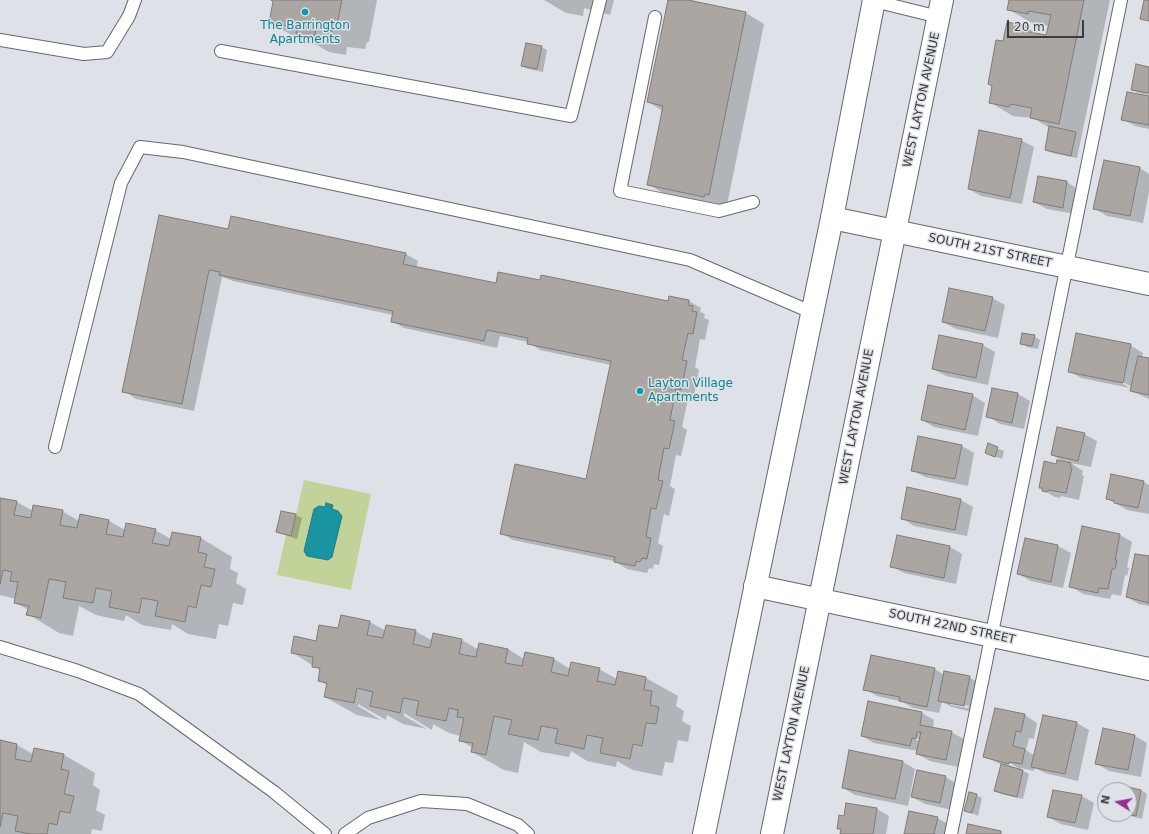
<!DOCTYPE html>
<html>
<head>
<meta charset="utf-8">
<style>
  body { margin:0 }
  #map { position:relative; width:1149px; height:834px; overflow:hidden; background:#dee1e7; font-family:"DejaVu Sans",sans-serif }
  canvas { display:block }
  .north { position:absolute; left:1097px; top:782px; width:40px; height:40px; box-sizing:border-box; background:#dee1e7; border:1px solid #9c9fa3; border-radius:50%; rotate:281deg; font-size:11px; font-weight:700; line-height:16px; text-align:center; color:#3a3c3e }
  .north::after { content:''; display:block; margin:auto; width:14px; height:18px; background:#942f95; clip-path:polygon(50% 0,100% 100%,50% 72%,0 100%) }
  .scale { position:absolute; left:1007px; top:20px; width:77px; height:18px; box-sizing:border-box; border:2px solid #3a3c3e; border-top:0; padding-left:5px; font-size:12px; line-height:14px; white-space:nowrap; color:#3a3c3e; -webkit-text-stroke:3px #dee1e7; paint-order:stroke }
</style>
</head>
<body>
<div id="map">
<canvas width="1149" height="834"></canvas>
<div class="north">N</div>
<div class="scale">20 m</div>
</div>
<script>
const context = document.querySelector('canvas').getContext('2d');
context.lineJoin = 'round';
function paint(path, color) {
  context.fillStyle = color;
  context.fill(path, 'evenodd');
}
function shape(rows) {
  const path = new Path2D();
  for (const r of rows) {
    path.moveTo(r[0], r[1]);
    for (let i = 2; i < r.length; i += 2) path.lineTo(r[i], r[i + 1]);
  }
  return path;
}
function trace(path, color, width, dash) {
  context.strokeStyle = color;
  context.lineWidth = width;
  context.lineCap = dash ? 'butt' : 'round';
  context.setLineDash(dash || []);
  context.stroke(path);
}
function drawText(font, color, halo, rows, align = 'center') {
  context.font = font + ' "DejaVu Sans",sans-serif';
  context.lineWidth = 3;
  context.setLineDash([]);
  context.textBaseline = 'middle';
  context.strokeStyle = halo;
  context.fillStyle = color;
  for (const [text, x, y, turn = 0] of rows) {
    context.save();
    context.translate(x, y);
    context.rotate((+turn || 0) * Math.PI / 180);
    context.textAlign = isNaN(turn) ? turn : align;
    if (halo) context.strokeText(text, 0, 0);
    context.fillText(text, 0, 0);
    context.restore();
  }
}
paint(shape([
  [304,480,371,494,351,590,277,575,286,535,291,536]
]), '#c1d399');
const water = shape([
  [326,503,333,505,332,509,338,511,342,516,332,557,328,560,307,556,304,551,314,509,319,506,325,507,326,503]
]);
paint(water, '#1b94a1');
trace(water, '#247a83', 1);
paint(shape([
  [272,0,377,0,369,42,367,42,365,49,347,47,346,55,329,52,317,45,304,42,272,24,274,2],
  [544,0,614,0,610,15,584,8,583,16,566,13],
  [669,0,683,0,746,13,764,24,727,205,723,206,666,195,648,184,663,111,648,102],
  [1010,0,1110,0,1077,158,1052,153,1046,150,1050,128,1033,118,1013,116,990,102,1004,42,1026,27,1039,35,1047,37,1049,26,1032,23,1008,9],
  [541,47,547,50,543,72,528,69,522,66],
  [1149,68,1149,95,1138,93,1132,89],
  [1149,97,1149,129,1135,126,1122,119],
  [1021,140,1034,147,1022,204,981,196,969,189],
  [1104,161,1140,168,1149,174,1149,192,1143,223,1107,216,1094,208],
  [1039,177,1067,182,1079,190,1075,214,1047,209,1034,202],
  [229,231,406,254,418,261,416,268,496,284,668,302,689,301,701,308,700,312,705,314,704,318,709,320,705,340,700,339,695,367,699,370,694,396,689,395,682,427,687,430,681,456,676,455,670,486,675,489,669,516,664,514,658,543,663,546,659,565,654,564,653,569,649,568,647,573,627,569,614,561,513,540,501,533,587,480,611,365,540,350,528,342,500,336,497,348,404,328,392,321,393,315,233,281,222,277,194,411,136,399,124,391],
  [992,298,1005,305,998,338,956,329,943,322],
  [1034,336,1040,340,1038,349,1027,347,1021,343],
  [983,345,995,352,988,385,946,376,933,369],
  [1130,345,1143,353,1142,358,1149,360,1149,399,1131,391,1132,387,1119,380,1118,381,1130,388,1081,378,1069,371],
  [993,389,1018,394,1030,401,1024,429,1000,424,987,416],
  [972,395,985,403,978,436,934,427,922,420],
  [1084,434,1097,441,1091,467,1071,463,1083,471,1082,475,1084,476,1079,500,1061,496,1060,498,1055,497,1043,490,1040,487,1057,465,1064,462,1052,455],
  [919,438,962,446,974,453,968,486,925,477,912,470],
  [988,445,1004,451,1002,459,986,453],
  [1144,482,1149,485,1149,514,1127,510,1107,498],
  [0,499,17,502,33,511,62,511,79,521,109,521,125,530,155,530,171,539,172,533,201,538,232,557,230,569,238,573,236,583,246,589,243,605,233,603,228,626,219,624,216,639,188,634,172,624,171,630,142,625,126,615,124,621,96,615,79,606,73,636,59,633,28,614,29,610,15,603,16,599,0,595],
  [961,500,973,507,967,536,914,526,902,518],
  [296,515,302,518,297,539,277,532],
  [1120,535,1132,542,1127,567,1129,568,1127,576,1125,575,1121,596,1112,594,1110,599,1083,594,1070,586],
  [1025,540,1058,546,1071,553,1063,588,1031,581,1018,574],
  [950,547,962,554,956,584,904,573,891,566],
  [1149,557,1149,606,1139,604,1127,597],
  [370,622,386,631,415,631,433,641,434,635,462,640,479,650,508,649,524,659,554,659,570,669,599,669,617,679,619,672,646,678,678,696,676,706,684,711,682,721,691,726,688,742,678,740,673,763,665,762,662,776,633,770,617,761,616,767,587,761,571,751,569,757,541,752,524,742,518,773,504,770,472,752,473,748,460,740,461,736,449,733,433,724,432,730,404,713,404,716,427,729,403,724,387,715,386,720,358,704,358,706,381,720,357,715,325,697,327,685,319,681,321,671,292,652,317,642,339,629],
  [872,656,935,669,944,675,969,677,982,685,976,713,952,707,942,702,939,713,913,708,903,702,877,696,864,689],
  [951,703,969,706,968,708,951,705],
  [868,703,922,713,934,720,933,728,951,732,964,739,958,767,930,761,917,754,918,751,874,743,862,736],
  [912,735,920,740,920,742,911,737],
  [995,709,1025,715,1037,723,1034,739,1029,738,1026,750,1035,756,1077,723,1089,730,1078,781,1045,773,1035,768,1034,771,1021,768,1021,770,1029,774,1023,799,1001,794,995,791,1002,765,984,756],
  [1005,760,1020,769,1016,769,1004,762],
  [1135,736,1147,743,1141,777,1109,771,1097,764],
  [0,741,17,745,33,754,64,755,95,773,93,785,100,790,96,810,105,815,102,831,92,829,91,834,0,834],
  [903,762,915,769,908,806,855,795,843,788],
  [945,777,958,784,952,810,925,804,912,797],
  [1125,787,1141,790,1147,794,1142,819,1123,814,1129,814,1129,790,1124,790],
  [976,795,982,798,978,816,965,810],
  [1082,796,1094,803,1088,830,1061,824,1048,817],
  [847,804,877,809,889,816,886,834,841,834,842,830,838,828,844,817],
  [937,818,950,825,948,834,905,834]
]), '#0003');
const building = shape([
  [271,0,342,0,337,25,335,24,333,31,316,29,314,37,296,34,297,27,271,24,271,23,269,22,273,2,271,0],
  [668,0,688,0,746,12,709,195,705,194,704,197,647,185,663,106,647,102,668,0],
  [1009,0,1084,0,1059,124,1030,118,1032,108,1010,104,1009,107,989,103,992,86,988,84,996,40,1003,41,1007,22,1026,26,1025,31,1046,35,1051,15,1029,11,1028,14,1007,10,1009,0],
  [1144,0,1149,0,1149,21,1140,19,1144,0],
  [526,43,542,46,537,69,521,66,526,43],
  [1136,64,1149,67,1149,93,1131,90,1136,64],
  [1127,92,1149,96,1149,125,1121,120,1127,92],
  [1049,126,1076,132,1071,156,1045,150,1049,126],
  [979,130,1022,139,1010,198,968,189,979,130],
  [1104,160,1140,167,1130,216,1093,209,1104,160],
  [1038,176,1067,181,1063,208,1033,202,1038,176],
  [159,215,228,229,231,216,406,253,403,264,496,283,498,272,540,280,541,275,668,301,669,296,689,300,688,305,693,306,692,311,697,312,693,334,688,333,682,360,687,361,681,390,676,389,670,420,675,421,669,449,664,448,658,480,663,481,656,509,651,508,646,537,651,538,647,559,642,558,640,562,636,561,635,566,614,562,615,557,500,534,515,464,586,479,611,361,527,344,528,338,487,330,484,341,391,322,393,311,219,275,220,272,209,270,182,404,122,392,159,215],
  [949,288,993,297,985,331,942,322,949,288],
  [1022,333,1035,335,1032,346,1020,344,1022,333],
  [1076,333,1131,344,1123,383,1068,372,1076,333],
  [939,335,983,344,976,378,932,369,939,335],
  [1138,356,1149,358,1149,395,1130,391,1138,356],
  [928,385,973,394,965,430,921,420,928,385],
  [992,388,1018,393,1012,423,986,417,992,388],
  [1057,427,1085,433,1078,461,1051,455,1057,427],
  [918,436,962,445,955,479,911,471,918,436],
  [988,443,998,447,995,457,985,453,988,443],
  [1057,460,1071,463,1070,467,1072,468,1066,493,1048,490,1047,492,1042,491,1042,488,1039,488,1044,461,1056,464,1057,460],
  [1111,474,1144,481,1138,508,1114,503,1114,501,1106,499,1111,474],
  [907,487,961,499,955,530,901,519,907,487],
  [0,498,17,501,14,515,31,518,33,505,63,510,60,525,77,528,80,514,109,520,106,534,123,537,126,523,156,529,152,543,169,546,172,532,201,537,198,552,207,554,204,567,215,569,211,587,201,585,196,608,188,606,185,622,155,616,158,601,142,598,139,613,109,607,112,591,96,588,93,603,63,598,66,582,49,579,41,618,26,615,29,606,14,603,18,582,10,581,12,572,3,570,0,584,0,498],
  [281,511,296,514,291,536,276,532,281,511],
  [1082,526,1120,534,1115,560,1117,560,1115,569,1112,569,1108,589,1099,588,1098,593,1069,587,1082,526],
  [897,535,950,546,944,578,890,567,897,535],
  [1025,538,1058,545,1051,582,1017,574,1025,538],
  [1135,554,1149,556,1149,603,1126,597,1135,554],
  [341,615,370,621,367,635,383,638,386,625,416,630,413,644,430,648,433,633,462,639,459,654,476,657,479,643,508,649,505,663,522,666,525,652,554,658,551,672,568,676,571,662,600,668,597,681,615,685,618,671,646,677,644,690,652,691,650,705,659,707,656,724,646,723,642,746,633,744,630,759,600,753,603,738,587,735,584,749,555,743,558,729,541,726,538,740,508,734,512,720,494,716,486,755,471,752,473,743,459,741,464,718,457,717,458,710,449,708,446,721,416,715,419,701,403,698,400,713,370,706,373,692,357,688,354,703,324,697,327,683,318,681,320,668,312,667,313,657,291,653,294,636,316,641,319,625,338,628,341,615],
  [871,655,935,668,927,707,899,701,900,697,863,690,871,655],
  [944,671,970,676,964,706,938,701,944,671],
  [868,701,922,712,920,725,952,731,946,760,916,754,921,732,917,732,916,739,912,738,910,746,861,736,868,701],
  [995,708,1025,714,1021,732,1016,731,1013,746,1025,749,1022,764,1009,762,1009,764,983,757,995,708],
  [1043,715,1077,722,1065,774,1031,767,1043,715],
  [1103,728,1135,735,1128,770,1095,764,1103,728],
  [0,740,17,744,15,759,31,762,34,748,64,754,61,769,69,771,64,794,74,796,70,813,60,811,57,825,49,823,47,834,31,834,15,831,18,816,3,813,0,827,0,740],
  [849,750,903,761,895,799,842,788,849,750],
  [1001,764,1023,770,1017,797,994,791,1001,764],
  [917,770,946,776,940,803,911,797,917,770],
  [1124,786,1141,790,1136,816,1125,814,1129,814,1129,790,1123,790,1124,786],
  [1053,790,1082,795,1075,823,1047,817,1053,790],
  [969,792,977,794,972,813,964,811,969,792],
  [846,803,877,808,873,834,840,834,841,829,837,829,839,815,844,816,846,803],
  [909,811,938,817,934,834,904,834,909,811],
  [968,824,1001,831,1001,834,966,834,968,824]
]);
paint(building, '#aba6a1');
trace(building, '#807b76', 1);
const service = shape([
  [870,0,939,17],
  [655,17,620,191,719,211,753,202],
  [0,40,84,54,107,52,129,16,135,0],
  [221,51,571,116,600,0],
  [55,447,121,183,140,147,183,152,690,260,811,312],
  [0,647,78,671,139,694,274,792,325,834],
  [345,834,368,818,421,801,467,804,518,825,528,834],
  [951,834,1121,0]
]);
const minor = shape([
  [832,218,1149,284],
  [755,586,1149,669]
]);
const secondary = shape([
  [704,834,832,218,874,0],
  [772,834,942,0]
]);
trace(service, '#65686e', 14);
trace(minor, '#65686e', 24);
trace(secondary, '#65686e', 24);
trace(service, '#fff', 12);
trace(minor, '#fff', 22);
trace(secondary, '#fff', 22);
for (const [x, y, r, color] of [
  [305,12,4,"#0f9aa8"],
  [640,391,4,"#0f9aa8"]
]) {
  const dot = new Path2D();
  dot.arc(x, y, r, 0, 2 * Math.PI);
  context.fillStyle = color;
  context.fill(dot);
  trace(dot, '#dee1e7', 1.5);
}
drawText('12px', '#0d838f', '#dee1e7', [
  ["The Barrington",305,26],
  ["Apartments",305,40],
  ["Layton Village",648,384,"left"],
  ["Apartments",648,398,"left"]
]);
drawText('12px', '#3a3c3e', '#dee1e7', [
  ["WEST LAYTON AVENUE",922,100,-78],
  ["SOUTH 21ST STREET",990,251,12],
  ["WEST LAYTON AVENUE",857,417,-79],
  ["SOUTH 22ND STREET",952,627,12],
  ["WEST LAYTON AVENUE",792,734,-78]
]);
</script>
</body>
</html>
